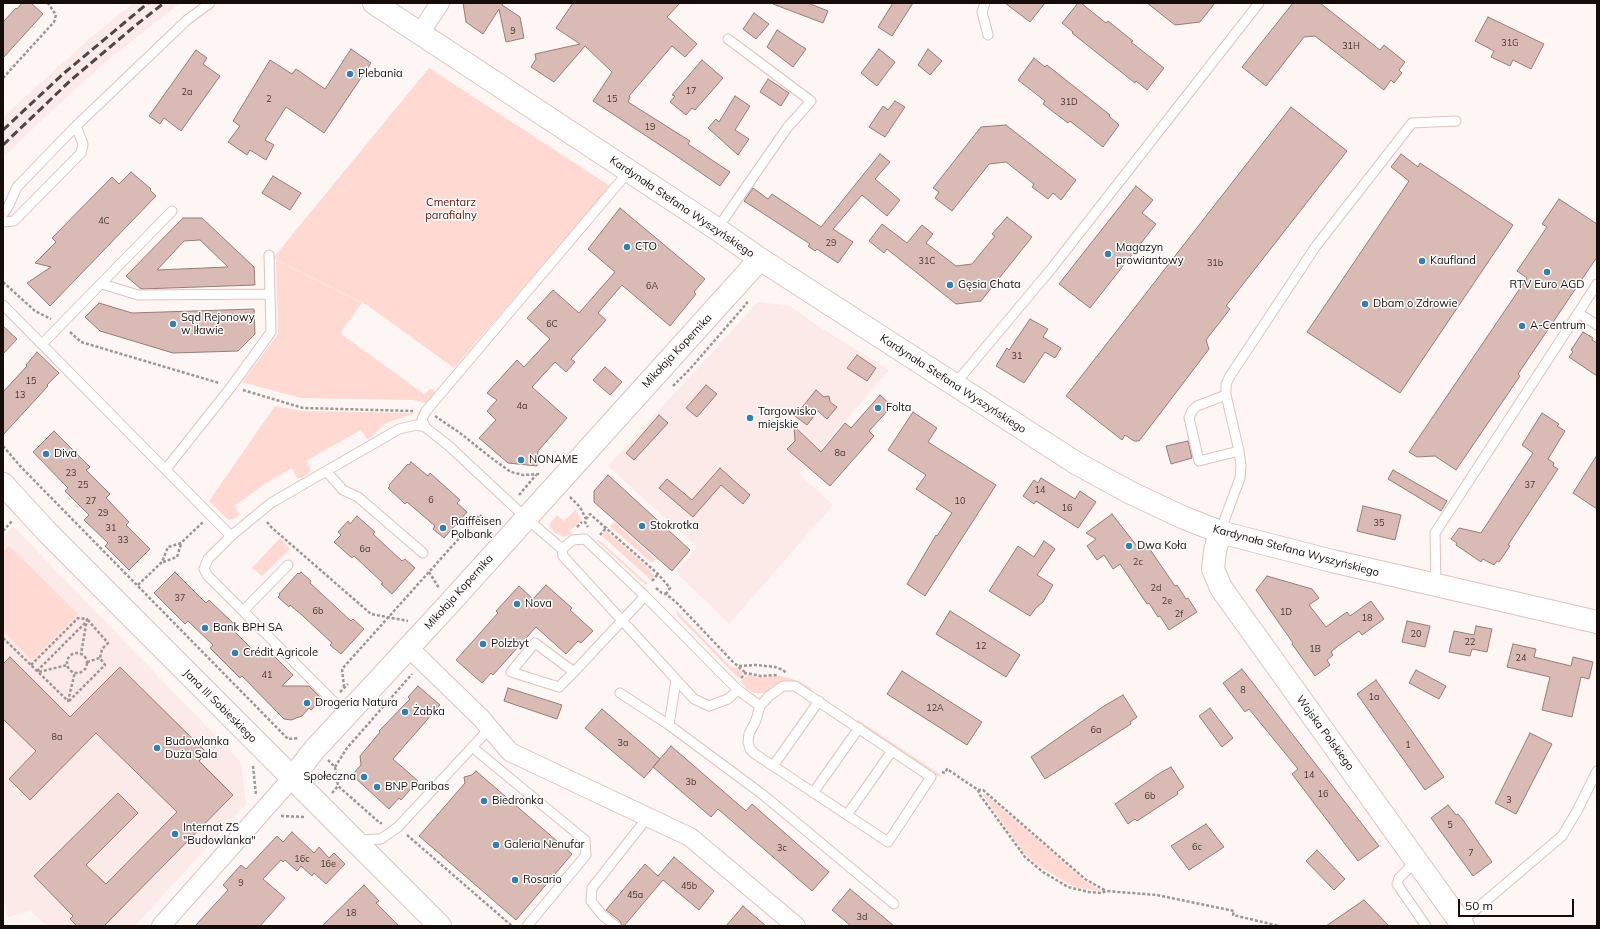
<!DOCTYPE html>
<html>
<head>
<meta charset="utf-8">
<style>
  body { margin:0 }
  #map { position:relative; width:1600px; height:929px; overflow:hidden; background:#fdf6f5; font-family:Mulish,sans-serif }
  canvas { display:block }
  .frame { position:absolute; inset:0; border:4px solid #160c0a; pointer-events:none }
  .scale { position:absolute; left:1458px; top:899px; width:116px; height:18px; box-sizing:border-box; border:2px solid #160c0a; border-top:0; padding-left:5px; font-size:12px; line-height:14px; white-space:nowrap; color:#160c0a; -webkit-text-stroke:3px #fff; paint-order:stroke }
</style>
</head>
<body>
<div id="map">
<canvas width="1600" height="929"></canvas>
<div class="frame"></div>
<div class="scale">50 m</div>
</div>
<script>
const context = document.querySelector('canvas').getContext('2d');
context.lineJoin = 'round';
function paint(path, color) {
  context.fillStyle = color;
  context.fill(path, 'evenodd');
}
function shape(rows) {
  const path = new Path2D();
  for (const r of rows) {
    if (r.length === 3) {
      path.moveTo(r[0] + r[2], r[1]);
      path.arc(r[0], r[1], r[2], 0, 2 * Math.PI);
      continue;
    }
    path.moveTo(r[0], r[1]);
    for (let i = 2; i < r.length; i += 2) path.lineTo(r[i], r[i + 1]);
  }
  return path;
}
function trace(path, color, width, dash) {
  context.strokeStyle = color;
  context.lineWidth = width;
  context.lineCap = dash ? 'butt' : 'round';
  context.setLineDash(dash || []);
  context.stroke(path);
}
function drawText(font, color, halo, rows, align = 'center') {
  context.font = font + ' Mulish,sans-serif';
  context.lineWidth = 3;
  context.setLineDash([]);
  context.textBaseline = 'middle';
  context.strokeStyle = halo;
  context.fillStyle = color;
  for (const [text, x, y, turn = 0] of rows) {
    context.save();
    context.translate(x, y);
    context.rotate((+turn || 0) * Math.PI / 180);
    context.textAlign = isNaN(turn) ? turn : align;
    if (halo) context.strokeText(text, 0, 0);
    context.fillText(text, 0, 0);
    context.restore();
  }
}
paint(shape([
  [133,3,180,3,108,60,45,117,3,158,3,117,88,40],
  [758,302,790,306,821,328,889,370,799,474,833,505,729,624,676,572,697,547,608,466],
  [13,526,241,762,246,804,135,926,47,926,31,911,8,917,3,897,3,537]
]), '#fbeae7');
paint(shape([
  [429,68,610,186,454,368,367,305,273,258],
  [276,260,362,303,340,333,424,394,430,389,433,389,435,392,426,403,413,400,301,398,242,382,278,334],
  [275,406,302,411,415,413,386,423,369,439,367,439,361,430,306,461,311,470,308,474,301,478,297,478,292,468,269,481,234,506,239,513,237,518,228,520,209,501],
  [569,502,576,510,581,520,570,531,573,534,563,537,554,532,549,525,557,515,564,521,575,510],
  [614,522,655,559,652,563,610,526],
  [606,531,650,570,654,576,651,580,602,536],
  [280,538,290,549,262,576,252,568],
  [599,540,647,583,646,585,597,541],
  [9,546,78,614,32,660,3,631,3,552],
  [676,610,728,664,733,667,739,668,742,672,742,675,738,678,678,616],
  [748,675,762,677,782,676,801,682,812,689,810,692,796,683,763,693,754,693,745,688,746,687,740,681],
  [858,720,941,775,939,777,856,723],
  [984,793,1086,882,1102,891,1078,888,1069,884,1039,866,1023,852,983,795]
]), '#ffd9d2');
const building = shape([
  [22,3,31,3,43,14,3,58,3,22,16,8,17,9,22,3],
  [463,3,503,3,502,5,520,17,524,38,506,42,499,9,483,34,466,22,463,3],
  [573,3,680,3,667,17,697,44,685,57,672,46,629,96,630,97,628,102,690,141,688,144,730,172,720,186,669,151,593,101,612,72,585,46,554,82,531,67,536,59,535,54,580,44,556,28,573,3],
  [774,3,808,3,828,11,823,23,773,4,774,3],
  [893,3,913,3,892,36,878,27,893,3],
  [1005,3,1045,3,1030,22,1005,3],
  [1078,3,1081,3,1106,23,1108,21,1133,41,1131,42,1164,68,1147,90,1136,81,1135,83,1072,33,1073,32,1062,23,1078,3],
  [1147,3,1215,3,1200,22,1175,25,1147,3],
  [1293,3,1320,3,1380,50,1384,45,1405,62,1399,70,1402,73,1394,83,1391,80,1384,90,1315,36,1304,37,1266,86,1242,67,1293,3],
  [754,13,769,24,756,39,743,29,754,13],
  [1488,17,1544,44,1531,69,1513,60,1510,66,1491,57,1494,51,1475,41,1488,17],
  [777,30,806,49,793,67,767,47,777,30],
  [351,49,371,63,324,133,286,107,265,140,274,145,266,160,250,150,247,155,228,142,240,126,233,121,270,60,292,74,296,69,325,89,351,49],
  [879,49,895,62,877,86,861,73,879,49],
  [928,49,942,61,930,75,918,65,928,49],
  [196,50,207,58,203,64,220,76,181,131,164,118,160,124,149,116,196,50],
  [1034,58,1045,67,1047,65,1110,115,1109,116,1119,125,1103,147,1070,121,1068,123,1043,104,1045,101,1018,80,1034,58],
  [702,60,723,78,695,110,692,108,686,115,670,102,675,96,672,95,702,60],
  [768,79,789,93,781,106,760,92,768,79],
  [735,96,750,106,735,130,749,139,738,155,708,128,716,119,719,122,735,96],
  [895,101,905,107,885,137,869,127,883,106,888,110,895,101],
  [1291,107,1347,151,1226,306,1230,309,1206,340,1209,349,1159,415,1139,441,1134,441,1125,435,1122,440,1066,396,1291,107],
  [1006,125,1076,180,1061,200,1053,193,1048,199,1032,187,1034,184,1006,162,989,164,952,211,935,198,939,192,933,188,981,127,1006,125],
  [880,154,890,162,875,179,900,200,887,216,862,195,833,229,853,242,838,263,817,249,815,251,808,246,810,244,744,201,753,188,768,199,772,194,821,227,880,154],
  [1401,154,1418,167,1420,163,1513,225,1400,393,1307,332,1409,181,1391,167,1401,154],
  [131,172,151,189,150,190,156,196,50,306,27,283,51,267,35,263,56,242,52,238,112,177,119,184,131,172],
  [273,176,301,193,290,210,262,193,273,176],
  [1136,186,1153,200,1142,213,1156,224,1090,308,1059,284,1136,186],
  [1559,199,1597,224,1597,257,1518,374,1520,376,1456,470,1435,456,1417,457,1409,452,1527,278,1517,271,1547,227,1542,224,1559,199],
  [620,208,705,279,694,292,696,294,670,326,622,285,598,313,606,320,571,359,575,362,566,372,555,362,532,387,567,418,538,451,537,466,508,463,479,438,496,420,487,411,497,400,487,393,517,360,524,367,550,339,527,318,553,290,579,313,615,272,588,249,620,208],
  [1007,217,1032,237,981,301,956,304,887,249,884,253,869,241,882,224,907,243,922,225,933,234,926,243,956,266,972,264,995,236,992,234,1007,217],
  [183,218,202,218,254,267,255,285,141,289,126,276,183,218],
  [200,240,228,267,157,270,184,241,200,240],
  [99,303,132,313,254,309,255,334,238,351,173,353,100,331,85,317,99,303],
  [1030,319,1048,329,1043,337,1061,348,1055,358,1045,352,1024,383,996,366,1007,348,1009,350,1030,319],
  [3,326,17,339,3,354,3,326],
  [1583,332,1593,338,1592,340,1597,343,1597,376,1569,357,1573,352,1571,350,1583,332],
  [37,352,59,373,47,385,48,386,3,435,3,392,27,366,26,365,37,352],
  [857,355,876,368,867,381,847,368,857,355],
  [605,367,622,382,610,395,593,380,605,367],
  [706,385,717,394,697,417,686,408,706,385],
  [816,390,824,397,829,396,830,402,837,407,827,419,818,411,807,425,795,416,816,390],
  [880,395,892,406,869,431,874,436,830,486,787,449,795,441,794,426,821,452,845,423,851,428,880,395],
  [913,412,937,428,928,442,996,485,925,596,907,584,936,535,937,536,952,513,916,489,926,475,888,450,913,412],
  [1542,413,1559,424,1557,426,1565,431,1548,459,1554,463,1553,466,1558,469,1508,545,1510,546,1499,562,1497,561,1494,565,1483,559,1481,562,1456,545,1457,543,1451,539,1459,528,1481,533,1533,453,1522,445,1542,413],
  [659,415,668,423,634,460,626,453,659,415],
  [54,431,90,467,86,470,110,494,106,498,129,522,126,525,150,549,129,570,105,546,108,543,84,520,89,515,65,491,68,488,33,452,54,431],
  [1188,441,1192,458,1171,464,1166,446,1188,441],
  [1597,455,1597,509,1573,493,1597,455],
  [411,462,428,476,430,473,460,500,457,503,467,512,444,538,433,529,435,526,407,502,405,504,388,488,390,486,389,485,408,464,409,465,411,462],
  [720,468,750,495,743,504,721,485,693,517,659,488,667,479,692,500,720,468],
  [1393,470,1447,501,1441,511,1388,479,1393,470],
  [608,475,690,550,672,571,594,502,594,491,608,475],
  [1041,478,1075,499,1080,491,1096,502,1078,528,1036,501,1034,504,1023,496,1034,480,1038,483,1041,478],
  [1363,506,1401,515,1395,540,1357,531,1363,506],
  [1112,514,1140,550,1147,545,1175,586,1177,585,1186,599,1188,598,1197,612,1169,630,1160,616,1158,617,1149,603,1147,604,1120,564,1113,569,1104,555,1097,560,1087,546,1096,539,1086,533,1112,514],
  [357,516,375,532,373,534,402,561,405,559,415,568,392,594,381,584,383,583,354,556,352,558,334,542,341,535,338,532,348,521,350,524,357,516],
  [1044,541,1055,549,1037,575,1053,585,1043,602,1036,608,1030,616,989,591,1018,546,1034,557,1044,541],
  [175,572,206,603,209,600,234,624,231,628,260,657,267,649,293,675,282,686,309,686,319,696,321,699,319,703,311,710,309,708,302,716,291,720,284,719,281,716,242,676,240,678,210,648,213,645,188,621,185,624,154,593,175,572],
  [301,572,311,581,310,583,351,621,353,619,364,629,341,654,330,645,332,643,303,616,290,605,289,607,278,597,280,595,279,594,298,573,299,574,301,572],
  [1267,576,1312,589,1319,598,1309,605,1326,627,1347,612,1350,616,1371,601,1384,619,1362,635,1359,631,1338,646,1331,652,1333,655,1327,660,1330,665,1315,676,1292,644,1293,643,1256,590,1267,576],
  [546,585,572,608,570,610,593,631,581,643,578,641,566,654,536,627,493,675,491,673,482,683,456,660,498,613,496,611,519,586,533,599,546,585],
  [950,611,1020,655,1006,677,936,634,950,611],
  [1407,621,1430,626,1425,647,1402,642,1407,621],
  [1476,626,1492,629,1487,652,1472,649,1470,656,1449,652,1454,631,1474,635,1476,626],
  [1513,644,1536,649,1534,657,1571,666,1573,657,1593,662,1589,679,1581,677,1572,717,1542,710,1550,677,1507,667,1513,644],
  [10,657,70,717,120,667,207,753,199,761,233,795,104,926,77,926,70,919,73,916,34,876,118,793,138,813,86,865,106,884,177,812,96,733,30,800,9,779,36,751,3,719,3,664,10,657],
  [1242,669,1379,846,1358,861,1292,774,1298,769,1249,709,1245,712,1223,683,1242,669],
  [1416,670,1446,686,1439,699,1409,683,1416,670],
  [902,671,982,722,967,745,887,694,902,671],
  [1376,680,1444,777,1425,790,1357,694,1376,680],
  [418,686,440,705,393,759,418,781,401,800,399,798,389,809,352,775,361,765,360,756,380,732,379,731,410,699,408,697,418,686],
  [508,688,562,705,557,719,504,701,508,688],
  [1123,695,1137,717,1130,722,1131,724,1045,779,1031,757,1104,706,1123,695],
  [1210,708,1233,738,1222,747,1199,716,1210,708],
  [602,709,660,759,644,778,585,728,602,709],
  [1530,733,1552,744,1516,814,1495,803,1530,733],
  [671,746,746,811,752,804,829,872,812,891,718,809,711,817,653,767,671,746],
  [1171,767,1184,787,1177,792,1178,794,1137,821,1135,819,1128,824,1115,804,1160,773,1171,767],
  [476,771,572,854,516,920,419,836,465,783,464,777,472,775,476,771],
  [1448,805,1456,815,1458,814,1463,820,1492,862,1473,876,1431,818,1448,805],
  [1206,824,1224,847,1189,870,1171,846,1206,824],
  [292,832,314,853,319,847,329,858,334,853,345,864,326,884,314,873,312,876,301,866,297,871,285,860,283,862,281,860,263,879,285,898,260,926,195,926,228,890,223,885,241,865,246,869,277,836,283,842,292,832],
  [1317,850,1345,879,1334,890,1306,861,1317,850],
  [674,857,714,891,699,910,663,880,624,926,622,926,620,921,606,910,645,864,658,876,674,857],
  [364,885,379,901,376,903,399,926,322,926,364,885],
  [850,889,894,926,851,926,832,910,850,889],
  [1364,900,1389,926,1326,926,1364,900],
  [743,906,766,926,726,926,743,906]
]);
paint(building, '#d9bab4');
trace(building, '#987c76', 1);
const lane = shape([
  [985,3,982,12,988,35],
  [3,214,8,207,17,187,76,126,187,20,210,3],
  [3,222,14,221,81,153,83,144,76,126],
  [717,229,787,128,811,101,728,39],
  [102,284,138,295,270,294],
  [3,305,231,536],
  [1578,313,1597,325],
  [42,344,172,211],
  [955,384,1052,268,1259,3],
  [1226,395,1197,406,1192,411,1189,418,1199,461,1239,451],
  [425,427,422,419,426,411,629,171],
  [166,469,231,387,271,332,269,255],
  [327,472,343,490,358,497,423,553],
  [1220,532,1240,478,1241,466,1239,451,1226,395,1226,384,1230,376,1316,246,1412,123,1456,121],
  [585,539,645,596,738,690,728,699,709,706,694,699,563,556,562,549,573,540,585,539],
  [1436,585,1435,533,1597,284],
  [243,611,288,565],
  [574,672,559,687,511,672,535,643,574,672,645,596],
  [676,680,669,725,762,794,894,904],
  [783,686,795,686,931,777,888,842,755,754,750,749,748,742,749,734,756,720,760,706,769,696,783,686],
  [738,690,760,706],
  [620,693,669,725],
  [347,715,208,576,204,569,208,559,231,536,271,503,399,429,416,425,425,427,449,446,526,518,562,549],
  [472,747,585,840,586,855,527,926],
  [773,766,819,701],
  [813,793,859,728],
  [847,815,892,751],
  [358,840,381,839,398,827,490,728],
  [1416,861,1399,878,1397,884,1426,926],
  [1461,922,1562,836,1577,811,1597,771],
  [616,926,603,916,591,901,592,888,648,817]
]);
const street = shape([
  [420,33,440,3],
  [409,648,481,718,510,752,690,837,796,926],
  [161,926,292,778]
]);
const secondary = shape([
  [374,3,717,229,760,259,1076,463,1129,492,1182,517,1220,532,1332,561,1597,622],
  [3,484,48,533,440,926],
  [1220,532,1215,551,1213,569,1221,588,1463,926],
  [292,778,315,749,448,605,760,259]
]);
trace(lane, '#e1c2bc', 11);
trace(street, '#e1c2bc', 20);
trace(secondary, '#e1c2bc', 24);
trace(shape([
  [3,78,54,22,56,15,48,3],
  [3,282,35,311,51,319],
  [70,332,81,342,219,383],
  [673,386,690,369,747,303,746,302],
  [243,390,303,408,413,411],
  [435,416,460,433,494,460,511,472,523,475,541,474],
  [3,446,20,466,288,739,299,738],
  [519,495,536,475],
  [570,497,580,507,586,519,585,522,588,527],
  [586,519,590,514,658,574,670,588,666,594],
  [267,522,271,527,371,614,408,621],
  [577,527,582,522],
  [3,531,12,521],
  [600,535,607,527],
  [163,562,177,557,181,544],
  [429,572,439,588],
  [652,581,658,574],
  [138,585,162,562,168,547,181,543,203,522],
  [656,588,662,593,666,594,677,603,733,662,746,673],
  [3,638,68,701,75,672],
  [77,663,10],
  [87,662,100,658],
  [31,665,78,618,87,619,81,654],
  [739,666,756,665,775,667,783,670,786,673],
  [37,671,86,622],
  [39,672,67,665],
  [741,678,746,673,761,676,777,675],
  [344,687,342,669,480,515,495,525],
  [340,692,348,684],
  [69,701,105,665,100,658,102,649,108,643,87,619],
  [328,760,335,767,338,786,380,823,382,823],
  [253,766,256,795],
  [335,767,347,748,412,674],
  [942,772,945,773,947,769,978,790,983,790,1085,879,1106,891],
  [978,790,980,795,1025,857,1043,872,1068,887,1089,892,1101,893,1106,891,1157,895,1234,911,1233,915,1279,926],
  [332,793,338,786],
  [281,816,306,817],
  [407,835,512,926]
]), '#9e9695', 2.5, [3, 2]);
trace(lane, '#fff', 9);
trace(street, '#fff', 18);
trace(secondary, '#fff', 22);
trace(shape([
  [3,130,63,74,148,3],
  [3,145,71,80,136,25,164,3]
]), '#4f4644', 3, [8, 4]);
for (const [x, y, r, color] of [
  [350,74,4,"#3180b2"],
  [627,247,4,"#3180b2"],
  [1108,254,4,"#3180b2"],
  [1422,261,4,"#3180b2"],
  [1547,272,4,"#3180b2"],
  [950,285,4,"#3180b2"],
  [1365,304,4,"#3180b2"],
  [173,324,4,"#3180b2"],
  [1522,326,4,"#3180b2"],
  [878,408,4,"#3180b2"],
  [750,418,4,"#3180b2"],
  [46,454,4,"#3180b2"],
  [521,460,4,"#3180b2"],
  [642,526,4,"#3180b2"],
  [443,528,4,"#3180b2"],
  [1129,546,4,"#3180b2"],
  [517,604,4,"#3180b2"],
  [205,628,4,"#3180b2"],
  [483,644,4,"#3180b2"],
  [235,653,4,"#3180b2"],
  [307,703,4,"#3180b2"],
  [405,712,4,"#3180b2"],
  [157,748,4,"#3180b2"],
  [364,777,4,"#3180b2"],
  [377,787,4,"#3180b2"],
  [484,801,4,"#3180b2"],
  [175,834,4,"#3180b2"],
  [496,845,4,"#3180b2"],
  [515,880,4,"#3180b2"]
]) {
  const dot = new Path2D();
  dot.arc(x, y, r, 0, 2 * Math.PI);
  context.fillStyle = color;
  context.fill(dot);
  trace(dot, '#fff', 1.5);
}
drawText('9px', '#473834', null, [
  ["9",513,31],
  ["31G",1510,43],
  ["31H",1351,46],
  ["17",691,91],
  ["2a",187,92],
  ["2",269,99],
  ["15",612,99],
  ["31D",1069,102],
  ["19",650,127],
  ["4C",104,221],
  ["29",831,243],
  ["31C",927,261],
  ["31b",1215,263],
  ["6A",652,286],
  ["6C",552,324],
  ["31",1017,356],
  ["15",31,381],
  ["13",20,395],
  ["4a",522,406],
  ["8a",840,453],
  ["23",71,473],
  ["25",83,485],
  ["37",1530,485],
  ["14",1040,490],
  ["6",431,500],
  ["27",91,501],
  ["10",960,501],
  ["16",1067,508],
  ["29",103,513],
  ["35",1379,523],
  ["31",111,528],
  ["33",123,540],
  ["6a",365,549],
  ["2c",1138,562],
  ["2d",1156,588],
  ["37",180,598],
  ["2e",1167,601],
  ["6b",318,611],
  ["1D",1286,612],
  ["2f",1179,614],
  ["18",1367,618],
  ["20",1416,634],
  ["22",1470,642],
  ["12",981,646],
  ["1B",1315,649],
  ["24",1521,658],
  ["41",267,675],
  ["8",1243,690],
  ["1a",1374,697],
  ["12A",935,708],
  ["6a",1096,730],
  ["8a",57,737],
  ["3a",623,743],
  ["1",1408,745],
  ["14",1309,775],
  ["3b",691,782],
  ["16",1323,794],
  ["6b",1150,796],
  ["3",1509,800],
  ["5",1450,825],
  ["6c",1197,847],
  ["3c",782,848],
  ["7",1471,853],
  ["16c",302,859],
  ["16e",328,864],
  ["9",241,883],
  ["45b",689,886],
  ["45a",635,895],
  ["18",351,913],
  ["3d",862,917]
]);
drawText('11px', '#160c0a', '#fff', [
  ["Plebania",358,74],
  ["CTO",635,247],
  ["Magazyn",1116,248],
  ["prowiantowy",1116,261],
  ["Kaufland",1430,261],
  ["Gęsia Chata",958,285],
  ["RTV Euro AGD",1547,285,"center"],
  ["Dbam o Zdrowie",1373,304],
  ["Sąd Rejonowy",181,318],
  ["w Iławie",181,331],
  ["A-Centrum",1530,326],
  ["Folta",886,408],
  ["Targowisko",758,412],
  ["miejskie",758,425],
  ["Diva",54,454],
  ["NONAME",529,460],
  ["Raiffeisen",451,522],
  ["Polbank",451,535],
  ["Stokrotka",650,526],
  ["Dwa Koła",1137,546],
  ["Nova",525,604],
  ["Bank BPH SA",213,628],
  ["Polzbyt",491,644],
  ["Crédit Agricole",243,653],
  ["Drogeria Natura",315,703],
  ["Żabka",413,712],
  ["Budowlanka",165,742],
  ["Duża Sala",165,755],
  ["Społeczna",356,777,"right"],
  ["BNP Paribas",385,787],
  ["Biedronka",492,801],
  ["Internat ZS",183,828],
  ["\"Budowlanka\"",183,841],
  ["Galeria Nenufar",504,845],
  ["Rosario",523,880]
], 'left');
drawText('11px', '#601108', '#fff', [
  ["Cmentarz",451,203],
  ["parafialny",451,216]
]);
drawText('11px', '#160c0a', '#fff', [
  ["Kardynała Stefana Wyszyńskiego",682,207,34],
  ["Mikołaja Kopernika",677,351,-47],
  ["Kardynała Stefana Wyszyńskiego",953,384,33],
  ["Kardynała Stefana Wyszyńskiego",1296,551,15],
  ["Mikołaja Kopernika",459,592,-48],
  ["Jana III Sobieskiego",220,706,45],
  ["Wojska Polskiego",1325,733,54]
]);
</script>
</body>
</html>
